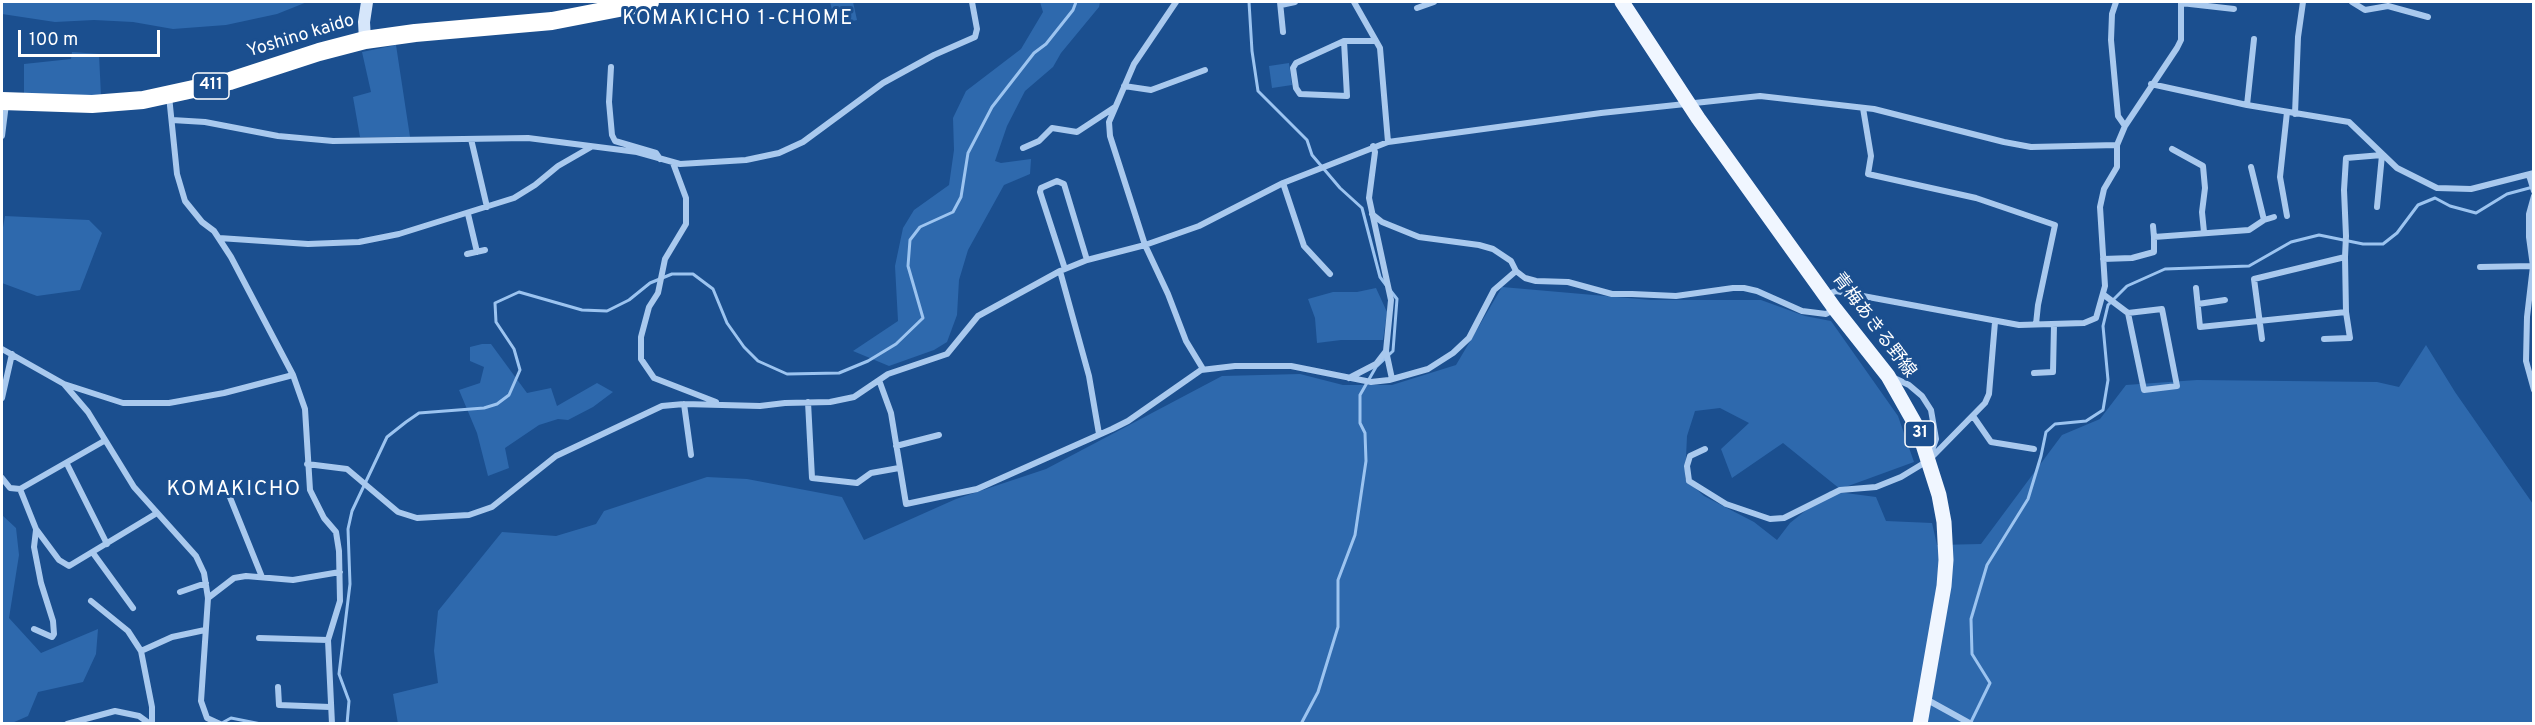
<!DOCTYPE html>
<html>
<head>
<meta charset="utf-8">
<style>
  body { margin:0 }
  #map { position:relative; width:2535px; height:725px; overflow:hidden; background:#1b4f8f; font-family:Overpass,sans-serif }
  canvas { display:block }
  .frame { position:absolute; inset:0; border:3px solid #fff; pointer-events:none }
  .scale { position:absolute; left:18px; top:30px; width:142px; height:27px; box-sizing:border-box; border:3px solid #fff; border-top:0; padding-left:8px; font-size:18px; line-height:21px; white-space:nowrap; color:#fff; -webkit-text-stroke:4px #1b4f8f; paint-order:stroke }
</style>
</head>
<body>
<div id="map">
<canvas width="2535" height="725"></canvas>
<div class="frame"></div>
<div class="scale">100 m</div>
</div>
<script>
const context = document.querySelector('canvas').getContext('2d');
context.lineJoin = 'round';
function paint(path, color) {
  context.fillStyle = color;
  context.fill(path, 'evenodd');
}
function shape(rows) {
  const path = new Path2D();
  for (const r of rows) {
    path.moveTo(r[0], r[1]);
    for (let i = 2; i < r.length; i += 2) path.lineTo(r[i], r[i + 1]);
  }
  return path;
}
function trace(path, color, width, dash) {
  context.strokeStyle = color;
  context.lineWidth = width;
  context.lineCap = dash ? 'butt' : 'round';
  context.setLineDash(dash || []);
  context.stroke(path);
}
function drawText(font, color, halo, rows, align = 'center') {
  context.font = font + ' Overpass,"Noto Sans JP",sans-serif';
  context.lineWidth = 6;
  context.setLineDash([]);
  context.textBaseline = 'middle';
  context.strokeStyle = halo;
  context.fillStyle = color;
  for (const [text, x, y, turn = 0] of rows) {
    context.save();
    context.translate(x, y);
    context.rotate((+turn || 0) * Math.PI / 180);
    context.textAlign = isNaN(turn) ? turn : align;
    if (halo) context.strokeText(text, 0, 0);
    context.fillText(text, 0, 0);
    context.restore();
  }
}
paint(shape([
  [2,2,307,2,277,14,226,25,173,29,133,22,94,20,55,22,2,14],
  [830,2,853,2,857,20,836,25],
  [1040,2,1100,2,1099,7,1061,53,1053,67,1025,91,1007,126,995,161,1001,163,1031,159,1030,174,1004,185,968,250,959,280,957,315,947,342,934,350,889,366,853,351,898,321,895,266,903,228,914,210,949,185,954,150,953,118,966,91,1021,49,1043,12],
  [396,45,410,137,360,137,353,97,371,92,362,52],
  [72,52,99,54,101,96,24,98,24,64,71,59],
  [1289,63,1292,85,1272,88,1269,66],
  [5,216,89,220,102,233,80,290,37,296,2,283,2,233],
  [1502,287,1651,300,1761,300,1805,316,1831,321,1898,416,1914,462,1840,489,1783,443,1732,478,1721,449,1749,423,1720,408,1695,411,1687,436,1685,479,1704,496,1754,522,1777,540,1790,523,1830,491,1876,497,1886,521,1932,523,1937,545,1981,544,2062,435,2100,419,2126,385,2197,380,2377,382,2399,387,2426,345,2455,392,2533,504,2533,723,398,724,393,694,438,683,434,651,438,611,502,532,556,536,596,524,604,511,707,477,747,479,842,497,864,540,956,499,1046,469,1222,376,1300,374,1343,385,1392,385,1456,365],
  [1376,288,1387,312,1383,340,1341,340,1317,343,1315,318,1308,299,1333,292,1357,292],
  [482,344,491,344,527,393,551,388,557,406,597,383,613,392,593,407,568,420,558,419,539,425,505,448,509,468,488,476,477,433,459,390,480,383,484,367,470,361,470,347],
  [2,515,16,528,19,555,9,618,41,653,98,629,96,654,83,682,38,692,28,716,12,723,2,723]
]), '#2e69ad');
trace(shape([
  [1249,2,1252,51,1258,91,1307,140,1312,155,1340,188,1362,208,1380,277,1386,285],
  [121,724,141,724],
  [220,724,231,718,261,724],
  [347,724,349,701,339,674,350,584,348,529,352,511,387,437,406,422,419,413,484,408,497,404,509,395,520,370,514,349,496,322,495,303,519,292,582,310,607,311,629,300,650,283,672,274,693,274,713,289,727,323,744,347,758,361,787,374,839,373,868,361,896,344,923,318,908,266,910,240,920,227,953,212,961,197,968,153,992,107,1034,53,1046,44,1073,10,1076,2],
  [1301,724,1318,692,1338,627,1338,580,1355,535,1366,461,1365,433,1360,423,1360,395,1376,367,1393,351,1397,299,1390,290],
  [1970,724,1990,683,1972,654,1971,619,1987,565,2028,499,2041,456,2046,432,2055,424,2086,421,2103,410,2108,380,2103,326,2108,305,2127,286,2165,269,2249,266,2291,242,2319,235,2363,244,2383,244,2397,233,2418,205,2435,198,2450,206,2476,213,2507,194,2533,187]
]), '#9cc4f0', 3);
trace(shape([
  [1176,2,1134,64,1109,122,1110,136,1145,245,1168,294,1186,341,1203,369],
  [1280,2,1283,32],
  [1354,2,1380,48,1388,142],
  [2352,2,2365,10,2388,6,2428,17],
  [2181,3,2234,9],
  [1281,5,1295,2],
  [1417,8,1434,2],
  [1344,41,1347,96,1300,94,1296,88,1293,68,1296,63,1344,41,1376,41],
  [611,67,609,102,612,135,615,141,656,153,660,159],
  [2151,84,2247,105,2349,122,2397,168,2437,188,2471,189,2534,173],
  [1124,86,1151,90,1205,70],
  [169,96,177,174,185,201,202,222,214,231,231,257,293,375,305,409,310,490,324,518,336,532,339,551,340,601,328,640,332,724],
  [2247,105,2254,39],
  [1863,108,1871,156,1868,174,1976,198,2055,225,2038,305,2036,324],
  [2287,112,2280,177,2287,216],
  [2295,114,2298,37,2303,2],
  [172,120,205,122,278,136,333,141,528,138,637,152,680,164,746,160,779,153,803,142,883,83,934,55,975,37,977,29,972,2],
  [2125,126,2177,48,2181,40,2181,2],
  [2,136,6,104],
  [471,139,487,207],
  [1373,146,1375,152,1369,198,1391,300,1386,351,1392,379],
  [1023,148,1039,141,1052,128,1077,132,1115,107],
  [2172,149,2203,166,2205,188,2202,212,2204,232],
  [673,163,686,198,686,224,665,259,658,293,649,307,641,337,641,359,654,378,716,402],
  [2529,175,2534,191],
  [1283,183,1304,246,1330,274],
  [2534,196,2529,214,2529,237,2533,266,2527,317,2526,361,2534,390],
  [468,214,477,252],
  [1372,214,1382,222,1419,237,1479,245,1493,249,1511,261,1516,271,1525,278,1536,281,1568,282,1612,294,1632,294,1676,296,1733,288,1744,288,1757,291,1802,311,1826,314,1835,309],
  [2264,220,2274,217],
  [2153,226,2154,237],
  [219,238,308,244,359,242,399,234,514,198,535,185,558,166,591,147],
  [467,254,485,250],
  [2103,259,2132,258,2154,252,2154,237,2249,230,2264,220,2251,167],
  [2480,267,2533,266],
  [1065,269,1040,192,1041,188,1057,181,1064,184,1087,260],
  [1060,271,1089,376,1099,434],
  [2196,288,2200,327,2346,312],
  [1826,295,1836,291,2019,325,2084,323,2096,318,2105,286,2100,207,2104,189,2117,167,2117,145,2125,126,2118,116,2111,40,2112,14,2116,2],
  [2104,295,2128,313,2144,390,2177,386,2162,309,2128,313],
  [2198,304,2225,300],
  [2262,339,2254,279,2345,257],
  [2324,339,2350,338,2346,312,2345,257,2346,236,2344,190,2346,158,2382,155,2377,207],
  [2,349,64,384,88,412,134,487,196,556,204,573,208,598,201,701,207,718,220,724],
  [2034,373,2053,372,2054,325],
  [1892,377,1909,385,1922,396,1931,410,1936,439,1930,456],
  [1349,378,1376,364,1386,351],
  [879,380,891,413,906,504,977,489,1112,429,1128,421,1201,370,1235,366,1291,366,1371,382,1389,380,1428,369,1453,353,1469,338,1494,290,1516,271],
  [64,384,123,403,169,403,224,393,293,375],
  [2,398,12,354],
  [808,402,812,478,857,483,871,473,899,468],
  [684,404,691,455],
  [1973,416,1991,442,2034,449],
  [104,441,20,489,36,529,59,560,69,566,157,513],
  [896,446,939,435],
  [1705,449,1690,456,1687,466,1689,481,1726,504,1770,519,1784,518,1840,490,1876,487,1901,477,1929,460,1985,403,1989,394,1995,322],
  [67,464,107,544],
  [307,464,347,469,398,512,417,518,469,515,492,507,556,456,662,406,684,404,760,406,785,403,830,402,854,397,888,374,947,354,978,316,1060,271,1087,260,1145,245,1199,226,1283,183,1388,142,1601,113,1760,96,1874,109,2004,142,2031,147,2117,145],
  [2,478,10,488,20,489],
  [227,490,262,577],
  [93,553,133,608],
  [180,592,206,583],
  [208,598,234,578,246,576,293,580,340,572],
  [91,601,128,631,141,651,152,707,152,724],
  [34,629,52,637,54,634,53,621,41,583,34,547,36,530],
  [259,638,328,640],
  [141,651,172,637,205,630],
  [278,687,279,705,330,707],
  [1924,698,1971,724],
  [67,724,115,711,139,716,150,724]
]), '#a9c9ee', 6);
trace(shape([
  [365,40,364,22,367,2]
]), '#d6e6fa', 12);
trace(shape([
  [1622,2,1698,118,1835,309,1888,376,1918,429,1939,495,1944,522,1946,560,1944,586,1920,724]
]), '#f0f6ff', 15);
trace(shape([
  [2,101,92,104,143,100,230,81,319,52,365,40,415,33,552,21,650,2]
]), '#fff', 18);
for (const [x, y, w] of [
  [211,86,36],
  [1920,434,30]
]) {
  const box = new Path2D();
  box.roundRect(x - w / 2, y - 13, w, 26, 4.5);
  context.fillStyle = '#1b4f8f';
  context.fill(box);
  trace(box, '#fff', 1.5);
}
drawText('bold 16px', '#fff', null, [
  ["411",211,86],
  ["31",1920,434]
]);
drawText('18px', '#fff', '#1b4f8f', [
  ["Yoshino kaido",301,37,-17],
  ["青梅あきる野線",1873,326,53]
]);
context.letterSpacing = '1.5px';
drawText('20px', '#fff', '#1b4f8f', [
  ["KOMAKICHO 1-CHOME",738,20]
]);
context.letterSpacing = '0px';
context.letterSpacing = '1.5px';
drawText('21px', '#fff', '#1b4f8f', [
  ["KOMAKICHO",234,491]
]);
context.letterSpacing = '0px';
</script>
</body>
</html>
